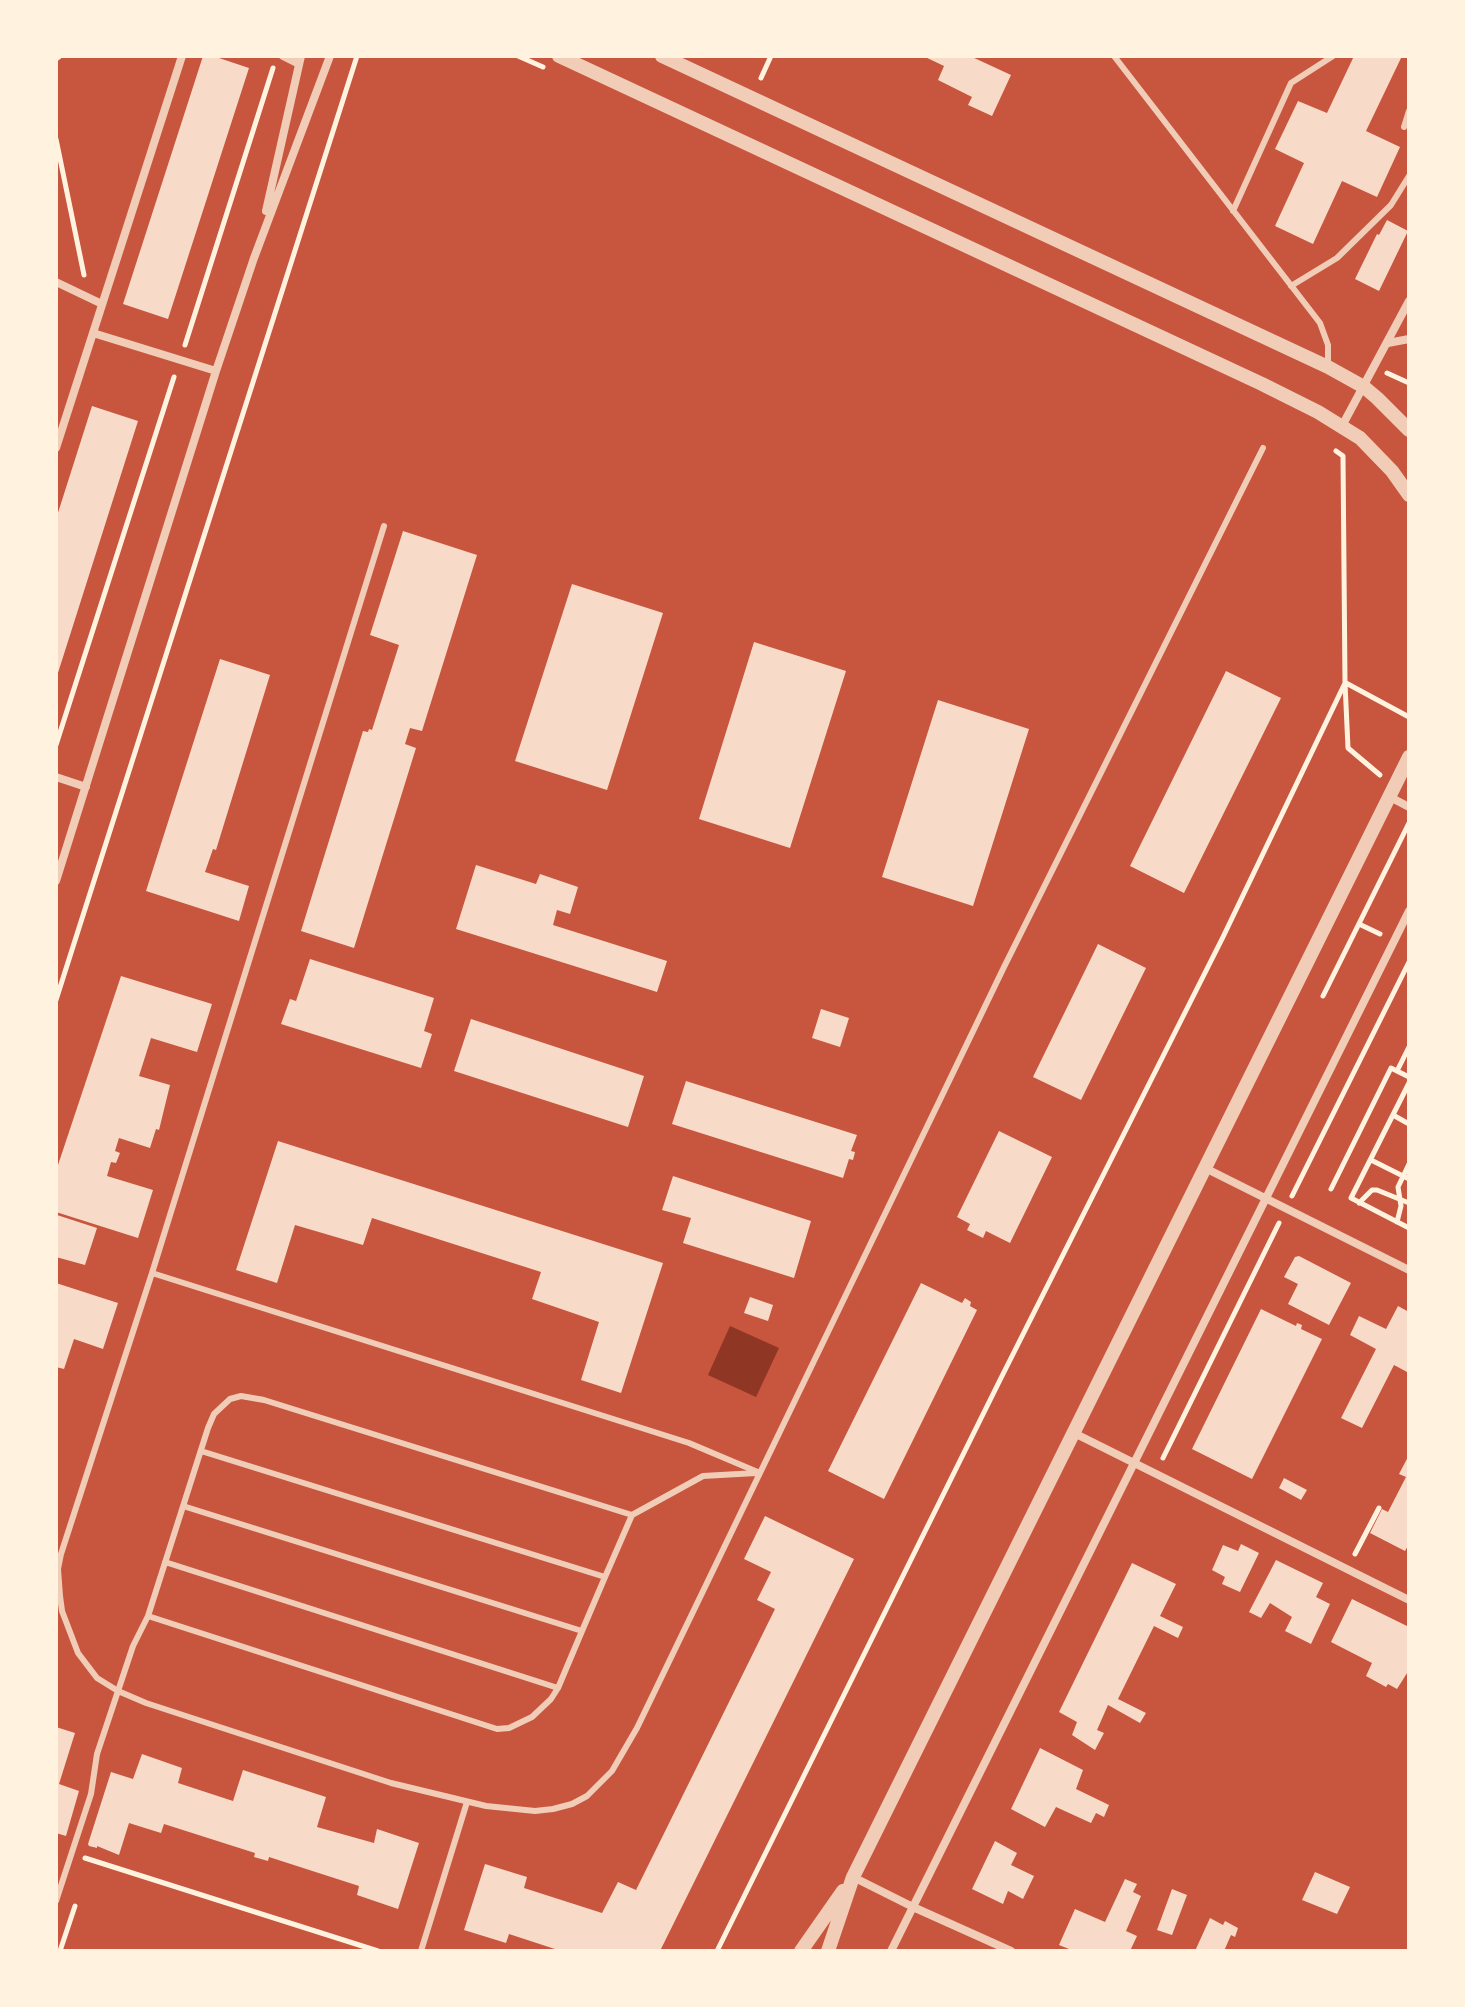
<!DOCTYPE html>
<html>
<head>
<meta charset="utf-8">
<style>
  body { margin:0 }
  #map { position:relative; width:1465px; height:2007px; overflow:hidden; background:#c8553d; font-family:"Fira Sans",sans-serif }
  canvas { display:block }
  .frame { position:absolute; inset:0; border:58px solid #fff3e0; pointer-events:none }
</style>
</head>
<body>
<div id="map">
<canvas width="1465" height="2007"></canvas>
<div class="frame"></div>
</div>
<script>
const context = document.querySelector('canvas').getContext('2d');
context.lineJoin = 'round';
function paint(path, color) {
  context.fillStyle = color;
  context.fill(path, 'evenodd');
}
function shape(rows) {
  const path = new Path2D();
  for (const r of rows) {
    path.moveTo(r[0], r[1]);
    for (let i = 2; i < r.length; i += 2) path.lineTo(r[i], r[i + 1]);
  }
  return path;
}
function trace(path, color, width, dash) {
  context.strokeStyle = color;
  context.lineWidth = width;
  context.lineCap = dash ? 'butt' : 'round';
  context.setLineDash(dash || []);
  context.stroke(path);
}
paint(shape([
  [730,1326,779,1348,756,1397,708,1375]
]), '#8f3625');
paint(shape([
  [203,56,213,56,249,68,168,319,123,304],
  [923,56,970,56,1011,75,992,116,968,105,972,97,938,80,944,66],
  [1354,56,1402,56,1366,131,1400,147,1377,197,1342,181,1313,244,1275,226,1304,163,1275,149,1298,101,1327,113],
  [1387,220,1408,231,1379,291,1355,279,1377,234,1379,235],
  [92,406,138,421,57,676,56,519],
  [403,531,477,555,422,731,410,728,405,744,416,748,354,948,301,931,363,731,368,732,369,729,372,730,399,645,370,635],
  [572,584,663,613,607,790,515,761],
  [754,642,846,671,790,848,699,819],
  [220,659,270,675,216,850,213,849,205,872,249,886,239,921,146,891],
  [1226,671,1281,698,1184,893,1130,866],
  [938,700,1029,729,973,906,882,877],
  [476,865,536,884,540,874,578,887,570,914,557,910,553,925,667,961,657,992,456,929],
  [1098,944,1146,968,1081,1100,1033,1077],
  [310,959,434,998,424,1031,432,1034,421,1068,281,1024,290,999,296,1001],
  [121,976,212,1004,197,1052,151,1038,139,1076,170,1085,159,1130,156,1129,150,1148,119,1138,115,1151,120,1153,116,1163,111,1162,107,1176,153,1190,138,1238,56,1212,56,1171],
  [821,1009,849,1018,840,1047,812,1038],
  [471,1019,644,1076,628,1127,454,1071],
  [686,1081,857,1135,851,1151,855,1152,853,1160,849,1159,843,1178,672,1124],
  [999,1131,1052,1157,1010,1243,986,1231,983,1238,967,1230,970,1224,957,1217],
  [278,1141,663,1263,621,1393,581,1380,599,1322,532,1299,541,1272,372,1218,363,1245,295,1225,277,1283,236,1270],
  [673,1176,811,1221,794,1278,683,1243,691,1218,662,1210],
  [57,1215,97,1228,85,1265,56,1257],
  [1299,1256,1351,1283,1329,1325,1288,1304,1298,1284,1284,1277,1295,1257],
  [56,1283,118,1303,103,1349,74,1339,64,1369,56,1367],
  [921,1283,962,1303,965,1298,971,1302,970,1306,977,1310,884,1499,828,1471],
  [750,1297,773,1305,768,1321,744,1313],
  [1398,1306,1409,1312,1409,1373,1394,1365,1362,1428,1341,1418,1376,1349,1350,1335,1359,1316,1386,1329],
  [1261,1309,1296,1326,1297,1323,1302,1325,1301,1329,1322,1339,1252,1479,1192,1449],
  [1409,1455,1409,1544,1405,1551,1370,1533,1382,1509,1388,1512,1406,1477,1399,1474],
  [1284,1478,1307,1490,1301,1500,1279,1488],
  [765,1516,854,1559,660,1951,561,1951,509,1934,506,1943,464,1930,485,1864,527,1877,524,1888,602,1913,618,1882,636,1890,775,1609,757,1600,771,1572,744,1559],
  [1241,1544,1259,1553,1240,1592,1222,1584,1225,1577,1212,1570,1223,1545,1238,1551],
  [1276,1560,1323,1583,1316,1597,1330,1604,1311,1644,1285,1631,1292,1617,1270,1603,1261,1618,1249,1612],
  [1132,1563,1176,1584,1160,1616,1183,1627,1178,1638,1154,1626,1118,1699,1146,1713,1140,1723,1108,1705,1097,1730,1104,1733,1095,1750,1072,1735,1077,1722,1059,1712],
  [1352,1599,1409,1627,1409,1670,1397,1689,1388,1684,1386,1687,1366,1676,1372,1663,1331,1642],
  [56,1727,75,1733,59,1784,79,1791,66,1836,56,1833],
  [1040,1748,1083,1770,1076,1789,1109,1805,1104,1817,1096,1813,1091,1823,1056,1807,1045,1827,1011,1809],
  [142,1754,182,1768,178,1783,233,1801,243,1770,326,1797,317,1827,374,1843,377,1829,419,1843,398,1909,357,1895,359,1886,269,1857,268,1861,254,1857,255,1853,164,1824,161,1833,129,1823,119,1855,97,1846,97,1848,89,1846,88,1844,111,1772,133,1779],
  [995,1841,1017,1853,1011,1865,1034,1876,1023,1899,1008,1891,1003,1904,972,1889],
  [1315,1872,1350,1887,1337,1914,1302,1900],
  [1125,1879,1137,1884,1133,1892,1141,1896,1126,1931,1137,1936,1130,1951,1074,1951,1059,1945,1075,1909,1105,1922],
  [1172,1889,1187,1895,1172,1935,1157,1930],
  [1210,1918,1223,1925,1225,1921,1238,1928,1235,1937,1231,1935,1224,1951,1195,1951]
]), '#f7dbc8');
trace(shape([
  [518,56,543,67],
  [56,59,60,56],
  [761,78,771,56],
  [56,139,84,275],
  [185,345,273,68],
  [1387,373,1409,383],
  [1336,451,1343,456,1345,683,1348,748,1380,775],
  [1346,683,1409,717],
  [56,745,174,377],
  [1359,924,1380,934],
  [1323,996,1409,823],
  [56,1000,357,56],
  [1397,1071,1409,1047],
  [1409,1083,1351,1198,1409,1228],
  [1393,1115,1409,1124],
  [1371,1160,1409,1179],
  [1331,1189,1391,1068,1409,1077],
  [1292,1196,1409,962],
  [1359,1203,1372,1190,1377,1190,1409,1203],
  [1397,1222,1401,1206,1398,1187,1409,1164],
  [1163,1458,1279,1223],
  [1355,1554,1379,1508],
  [85,1858,378,1951],
  [60,1951,75,1906],
  [717,1951,1000,1380,1223,937,1345,683]
]), '#fff3e0', 5);
trace(shape([
  [1114,56,1320,323,1328,345,1328,365],
  [1404,127,1409,111],
  [1233,211,1291,83,1333,56],
  [1291,286,1337,258,1391,205,1409,176],
  [384,526,152,1273,61,1554,58,1569,60,1596,62,1611,78,1653,97,1678,118,1691,146,1703,391,1783,486,1806,535,1811,553,1809,572,1804,587,1796,612,1771,637,1728,1004,967,1263,448],
  [152,1273,689,1443,760,1473],
  [201,1451,605,1577,582,1631],
  [632,1515,703,1476,756,1473],
  [165,1562,558,1688,582,1631,183,1506],
  [148,1616,497,1729,509,1728,532,1717,551,1699,558,1688],
  [56,1901,91,1794,97,1754,133,1646,148,1616,208,1428,214,1414,230,1399,241,1396,264,1400,632,1515,605,1577],
  [421,1951,467,1802]
]), '#f1ccb7', 6);
trace(shape([
  [283,56,299,64],
  [266,211,301,56],
  [56,282,102,304],
  [93,333,216,371],
  [1388,343,1409,339],
  [1342,426,1409,301],
  [56,448,182,56],
  [56,777,86,787],
  [1390,797,1409,807],
  [56,881,216,371,254,258,330,56],
  [1205,1168,1409,1270],
  [1074,1433,1409,1600],
  [853,1877,913,1907,1011,1951],
  [891,1951,1409,911]
]), '#f1ccb7', 8);
trace(shape([
  [559,56,1262,384,1318,412,1360,438,1392,471,1409,495],
  [662,56,1328,367,1364,387,1377,398,1409,430],
  [801,1951,843,1891],
  [828,1951,853,1877,1409,757]
]), '#f1ccb7', 14);
</script>
</body>
</html>
